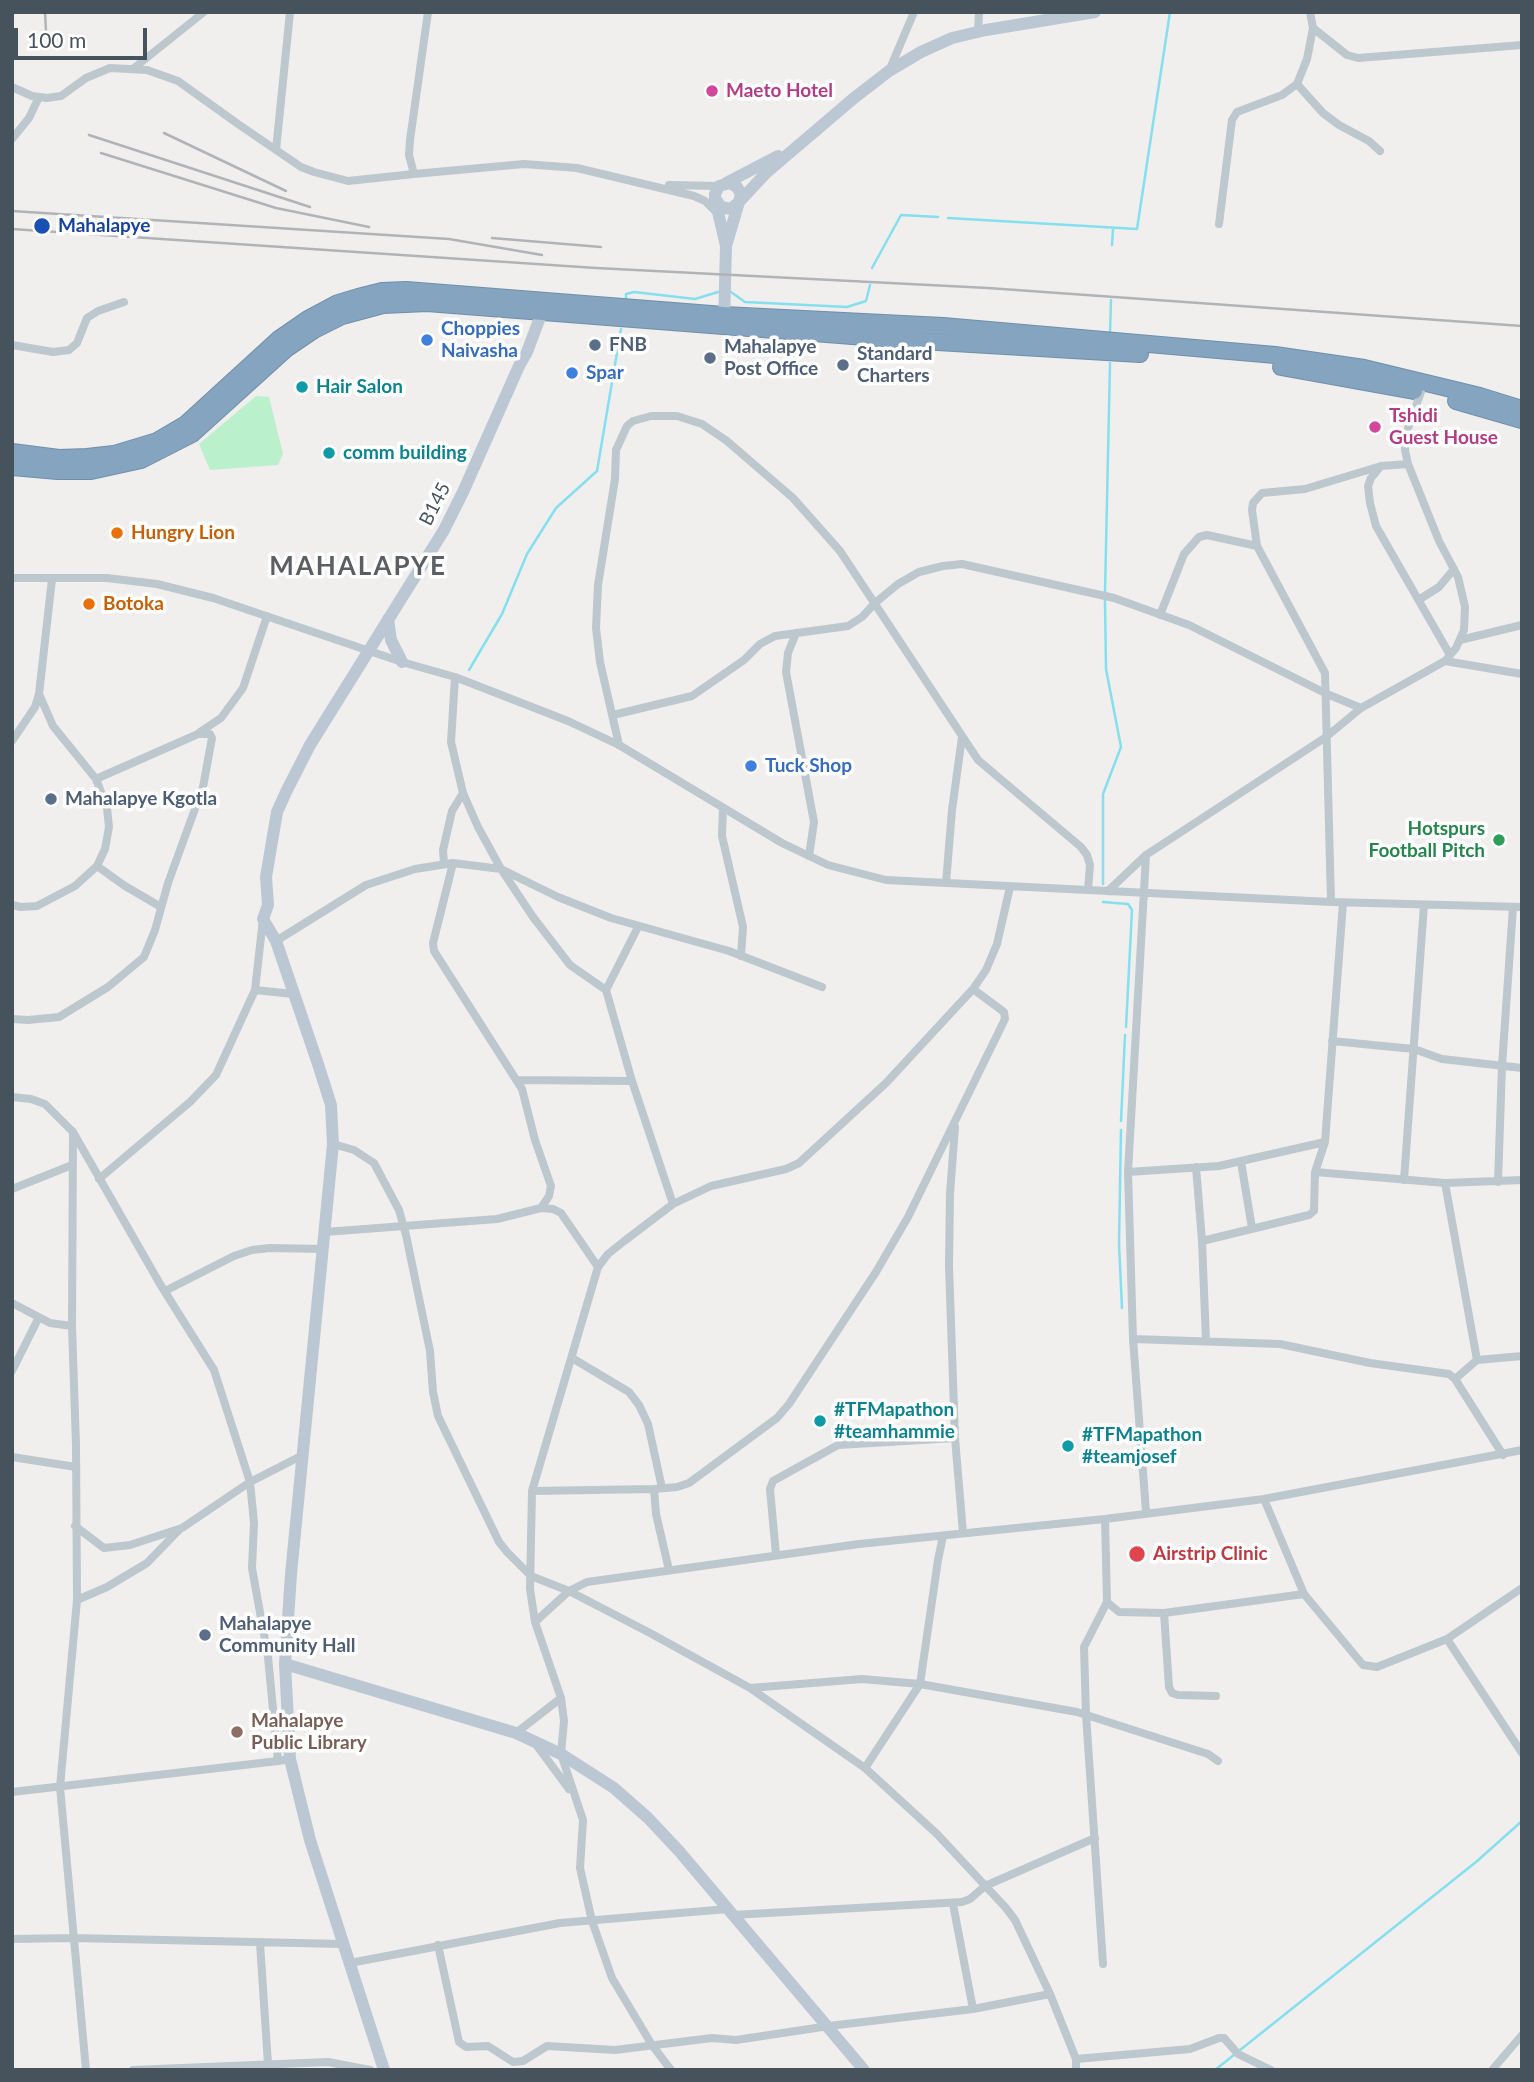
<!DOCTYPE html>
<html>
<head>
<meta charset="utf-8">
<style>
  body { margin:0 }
  #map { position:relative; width:1534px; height:2082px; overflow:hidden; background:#f1eeee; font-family:Lato,sans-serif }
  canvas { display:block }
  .frame { position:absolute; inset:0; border:14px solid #46535c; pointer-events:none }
  .scale { position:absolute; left:14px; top:28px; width:133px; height:32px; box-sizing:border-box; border:4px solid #46535c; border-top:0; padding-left:9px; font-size:21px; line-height:24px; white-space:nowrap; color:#46535c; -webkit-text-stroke:5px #fff; paint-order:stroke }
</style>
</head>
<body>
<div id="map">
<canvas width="1534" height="2082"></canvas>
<div class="frame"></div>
<div class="scale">100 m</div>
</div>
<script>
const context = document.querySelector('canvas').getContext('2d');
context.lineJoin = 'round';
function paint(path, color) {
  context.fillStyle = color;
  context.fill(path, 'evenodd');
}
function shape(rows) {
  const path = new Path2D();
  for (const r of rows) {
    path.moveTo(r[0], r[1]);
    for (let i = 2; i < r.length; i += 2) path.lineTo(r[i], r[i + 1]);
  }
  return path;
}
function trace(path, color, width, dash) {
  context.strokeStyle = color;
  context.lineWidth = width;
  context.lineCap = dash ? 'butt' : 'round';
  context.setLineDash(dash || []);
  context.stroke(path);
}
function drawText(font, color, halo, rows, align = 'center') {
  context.font = font + ' Lato,sans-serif';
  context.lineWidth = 7;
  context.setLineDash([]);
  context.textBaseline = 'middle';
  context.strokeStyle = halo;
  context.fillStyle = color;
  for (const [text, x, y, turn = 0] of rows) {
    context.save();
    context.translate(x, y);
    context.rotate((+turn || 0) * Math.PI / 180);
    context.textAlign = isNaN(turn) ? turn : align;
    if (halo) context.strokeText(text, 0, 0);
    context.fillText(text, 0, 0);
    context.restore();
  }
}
paint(shape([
  [256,396,269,397,283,454,278,465,210,470,199,444]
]), '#bbf0cc');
trace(shape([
  [948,218,1137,229,1170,12],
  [1112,245,1113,229],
  [872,268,901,215,938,217],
  [731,292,745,302,847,307,866,301,870,285],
  [626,298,626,294,634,292,695,299,718,292],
  [1110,333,1111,300],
  [1105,592,1110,363],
  [469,670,502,614,527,554,556,508,597,471,621,329],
  [1103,884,1103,794,1121,747,1106,669,1105,600],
  [1103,902,1128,904,1132,910,1126,1027],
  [1121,1121,1125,1035],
  [1121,1130,1119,1244,1122,1308],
  [1215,2070,1476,1862,1522,1821]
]), '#86dfee', 2.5);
const highway = shape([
  [1281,367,1414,391],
  [1456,401,1522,420],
  [12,452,59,458,87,457,114,454,157,441,186,424,279,339,308,319,338,303,358,297,382,291,406,290,724,315,943,326,1275,355,1364,368,1480,396,1522,409],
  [12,467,58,471,91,471,141,460,192,434,286,349,314,330,342,316,383,305,427,303,904,340,1140,354]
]);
trace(highway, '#6f8fab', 18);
trace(shape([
  [428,12,410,140,409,155,414,174,524,164,577,168,694,196,705,201,717,213],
  [1313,28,1347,55,1358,58,1522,45],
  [978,32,979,12],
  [134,68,204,12],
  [889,71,914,12],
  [1297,84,1323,113,1339,125,1369,141,1380,151],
  [12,87,32,96,47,98,61,96,86,78,110,68,147,70,178,81,238,124,301,167,314,172,348,181,414,174],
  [12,139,29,118,39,97],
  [276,150,290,12],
  [669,185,719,186],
  [1219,224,1232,120,1237,112,1282,95,1297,84,1307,59,1313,28,1310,12],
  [12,345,53,352,69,350,77,343,87,318,98,311,124,302],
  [1421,392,1407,431,1405,450,1408,464,1439,541,1458,577,1465,607,1464,630,1456,648,1445,661],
  [1381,466,1371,478,1368,486,1370,503,1376,526,1450,655],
  [12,578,107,578,157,584,213,598,402,662,455,677,568,721,619,745,782,843,828,865,886,880,1331,902,1522,907],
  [1420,599,1439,587,1454,569],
  [1160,615,1184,554,1199,537,1207,535,1257,546],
  [796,633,788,653,786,672,814,822,809,856],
  [1460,640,1522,625],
  [455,677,451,742,463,793,478,827,501,869,533,917,570,965,606,990,632,1081,673,1204],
  [613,715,692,696,744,660,760,644,775,636,848,626,862,617,875,603,898,584,919,572,943,566,962,564,1114,598,1189,625,1327,694,1361,708],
  [200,732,221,718,243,688,267,616],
  [12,741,35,707,39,694,52,579],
  [619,745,600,662,596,628,598,585,615,479,616,450,627,426,633,421,651,416,677,416,702,424,727,441,793,498,840,551,978,760,1081,847,1087,855,1090,865,1088,890],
  [723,808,722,836,743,927,741,956],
  [1146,855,1128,1172,1133,1339,1146,1512],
  [453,863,433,943,434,951,522,1089,535,1140,551,1186,549,1196,541,1208],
  [444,864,443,850,452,811,463,793],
  [97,866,125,886,161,907],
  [946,883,952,810,962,737],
  [1108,891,1146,855,1326,737,1361,708,1445,661,1522,674],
  [1331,902,1325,673,1257,546,1252,510,1253,503,1262,493,1305,489,1381,466,1408,464],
  [12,905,21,907,37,906,75,886,97,866,105,849,109,827,107,808,96,779,53,726,39,694],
  [276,941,366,885,415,869,453,863,501,869,558,897,611,918,729,951,822,987],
  [255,990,293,994],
  [606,990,638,927],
  [12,1019,28,1020,59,1017,108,987,144,957,155,930,168,883,203,787,212,738,210,734,198,734,96,779],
  [1332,1041,1414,1049,1442,1059,1522,1068],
  [517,1080,632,1081],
  [12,1097,31,1099,45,1104,73,1132,160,1284,214,1370,250,1482,254,1523,252,1568,268,1657,278,1761,290,1759],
  [955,1127,950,1194,949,1266,955,1438,963,1533],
  [73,1132,72,1326,76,1445,77,1600,60,1787,86,2070],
  [333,1144,354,1150,374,1163,399,1210,406,1235,430,1351,433,1392,438,1416,499,1542,507,1552,531,1576,569,1591,650,1633,750,1688,865,1768,937,1834,1006,1908,1015,1920,1050,1994,1076,2059,1076,2070],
  [1241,1162,1252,1228],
  [1196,1167,1202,1241,1206,1341],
  [1128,1172,1219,1166,1325,1142],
  [1315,1172,1445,1183,1522,1180],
  [99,1179,190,1102,216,1075,255,990,263,919],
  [1404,1180,1424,905],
  [1498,1182,1502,1066,1513,907],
  [1445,1183,1477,1360],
  [12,1189,72,1165],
  [325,1232,497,1219,541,1208,553,1209,561,1213,598,1267],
  [1202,1241,1309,1215,1314,1211,1315,1172,1325,1142,1343,903],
  [165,1291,234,1256,252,1250,270,1248,323,1249],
  [12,1303,50,1323,72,1326],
  [1133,1339,1280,1344,1370,1363,1449,1374,1455,1379,1503,1455],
  [572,1358,629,1392,639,1405,648,1424,662,1488],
  [12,1371,39,1317],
  [1455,1379,1477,1360,1522,1356],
  [12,1457,76,1467],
  [654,1489,656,1514,669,1570],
  [532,1491,654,1489,677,1487,689,1483,777,1418,789,1404,876,1272,908,1217,1005,1019,1004,1012,973,989],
  [1264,1499,1304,1594,1363,1665,1377,1667,1447,1639,1522,1588],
  [75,1526,104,1548,130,1545,182,1528,250,1482,303,1455],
  [776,1555,770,1489,773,1481,838,1445,955,1438],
  [77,1600,107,1587,147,1563,179,1530],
  [1107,1602,1119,1612,1164,1613,1304,1594],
  [1164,1613,1169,1687,1172,1693,1178,1695,1216,1696],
  [535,1622,530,1589,532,1491,598,1267,608,1254,623,1242,673,1204,711,1186,786,1169,799,1163,886,1083,973,989,986,970,997,944,1010,887],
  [1447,1639,1522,1753],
  [750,1688,862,1679,920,1684,1077,1712,1208,1754,1218,1761],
  [516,1733,561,1698],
  [535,1743,569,1789],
  [865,1768,920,1684,938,1560,943,1536],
  [12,1792,278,1761],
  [953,1904,973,2009],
  [733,1915,962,1902,970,1899,985,1886,1095,1838],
  [12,1939,73,1938,343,1944],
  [260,1943,268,2064],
  [438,1945,459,2042,466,2047,488,2046,513,2062,523,2061,547,2046,615,2050,712,2038,736,2040,829,2026,973,2009,1050,1994],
  [350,1963,560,1923,728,1909],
  [1103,1964,1086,1715,1084,1647,1107,1602,1105,1519],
  [1076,2059,1190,2049,1219,2038,1224,2038,1238,2054,1271,2070],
  [133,2070,328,2062,370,2070],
  [671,2070,652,2045,612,1978,592,1921,580,1868,583,1820,561,1754,564,1721,561,1698,535,1622,569,1591,587,1582,859,1544,1105,1519,1264,1499,1522,1450],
  [1492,2070,1522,2035]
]), '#bcc7ce', 8);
trace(shape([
  [726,183,778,156],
  [715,198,721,207,731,209,739,202,741,194,737,187,730,183,719,186,715,194,715,198,718,212,726,246,724,324],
  [726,246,739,202,766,173,854,98,889,71,921,52,952,38,986,30,1095,12],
  [388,619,391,640,402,662],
  [285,1664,516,1733,561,1754,614,1788,648,1818,679,1851,864,2070],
  [384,2070,310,1840,290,1759,285,1664,291,1574,333,1144,331,1105,318,1064,276,941,263,919,268,905,266,877,277,812,286,792,310,745,444,530,463,492,519,366,527,352,545,304]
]), '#bbc8d3', 12);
trace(highway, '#84a4bf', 16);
trace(shape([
  [45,12,46,31],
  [164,133,286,191],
  [89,135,310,207],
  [101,153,276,208,369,227],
  [12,211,449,239,542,255],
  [12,229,596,268,988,288,1522,326],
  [492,238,601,247]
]), '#b0b4b9', 2.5);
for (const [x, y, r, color] of [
  [712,91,7,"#d1479c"],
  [42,226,9,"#1a4fb4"],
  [427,340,7,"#3f7fe0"],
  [595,345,7,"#5c6f8a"],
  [710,358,7,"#5c6f8a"],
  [843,365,7,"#5c6f8a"],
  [572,373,7,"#3f7fe0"],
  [302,387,7,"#0f9aa8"],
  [1375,427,7,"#d1479c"],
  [329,453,7,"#0f9aa8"],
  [117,533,7,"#e8710a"],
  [89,604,7,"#e8710a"],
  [751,766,7,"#3f7fe0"],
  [51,799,7,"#5c6f8a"],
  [1499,840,7,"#2e9e5b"],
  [820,1421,7,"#0f9aa8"],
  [1068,1446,7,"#0f9aa8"],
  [1137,1554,9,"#e0444e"],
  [205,1635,7,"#5c6f8a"],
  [237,1732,7,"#8d6e63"]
]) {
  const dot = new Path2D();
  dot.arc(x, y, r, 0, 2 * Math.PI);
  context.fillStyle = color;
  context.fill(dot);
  trace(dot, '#fff', 2.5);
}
drawText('bold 19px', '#b23c85', '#fff', [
  ["Maeto Hotel",726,91],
  ["Tshidi",1389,416],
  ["Guest House",1389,438]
], 'left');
drawText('bold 19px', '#164399', '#fff', [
  ["Mahalapye",58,226]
], 'left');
drawText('bold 19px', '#366cbe', '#fff', [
  ["Choppies",441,329],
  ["Naivasha",441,351],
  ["Spar",586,373],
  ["Tuck Shop",765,766]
], 'left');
drawText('bold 19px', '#4e5e75', '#fff', [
  ["FNB",609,345],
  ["Mahalapye",724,347],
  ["Post Office",724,369],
  ["Standard",857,354],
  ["Charters",857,376],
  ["Mahalapye Kgotla",65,799],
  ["Mahalapye",219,1624],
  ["Community Hall",219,1646]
], 'left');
drawText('bold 19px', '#0d838f', '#fff', [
  ["Hair Salon",316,387],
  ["comm building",343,453],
  ["#TFMapathon",834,1410],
  ["#teamhammie",834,1432],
  ["#TFMapathon",1082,1435],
  ["#teamjosef",1082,1457]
], 'left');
drawText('19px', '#46535c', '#fff', [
  ["B145",435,504,-63]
]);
drawText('bold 19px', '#c56008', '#fff', [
  ["Hungry Lion",131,533],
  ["Botoka",103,604]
], 'left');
drawText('bold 19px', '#27864d', '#fff', [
  ["Hotspurs",1485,829],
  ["Football Pitch",1485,851]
], 'right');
drawText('bold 19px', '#be3a42', '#fff', [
  ["Airstrip Clinic",1153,1554]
], 'left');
drawText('bold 19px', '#785e54', '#fff', [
  ["Mahalapye",251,1721],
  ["Public Library",251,1743]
], 'left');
context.letterSpacing = '2px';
drawText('bold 26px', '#5b5f63', '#fff', [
  ["MAHALAPYE",358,567]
]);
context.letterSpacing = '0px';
</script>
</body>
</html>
